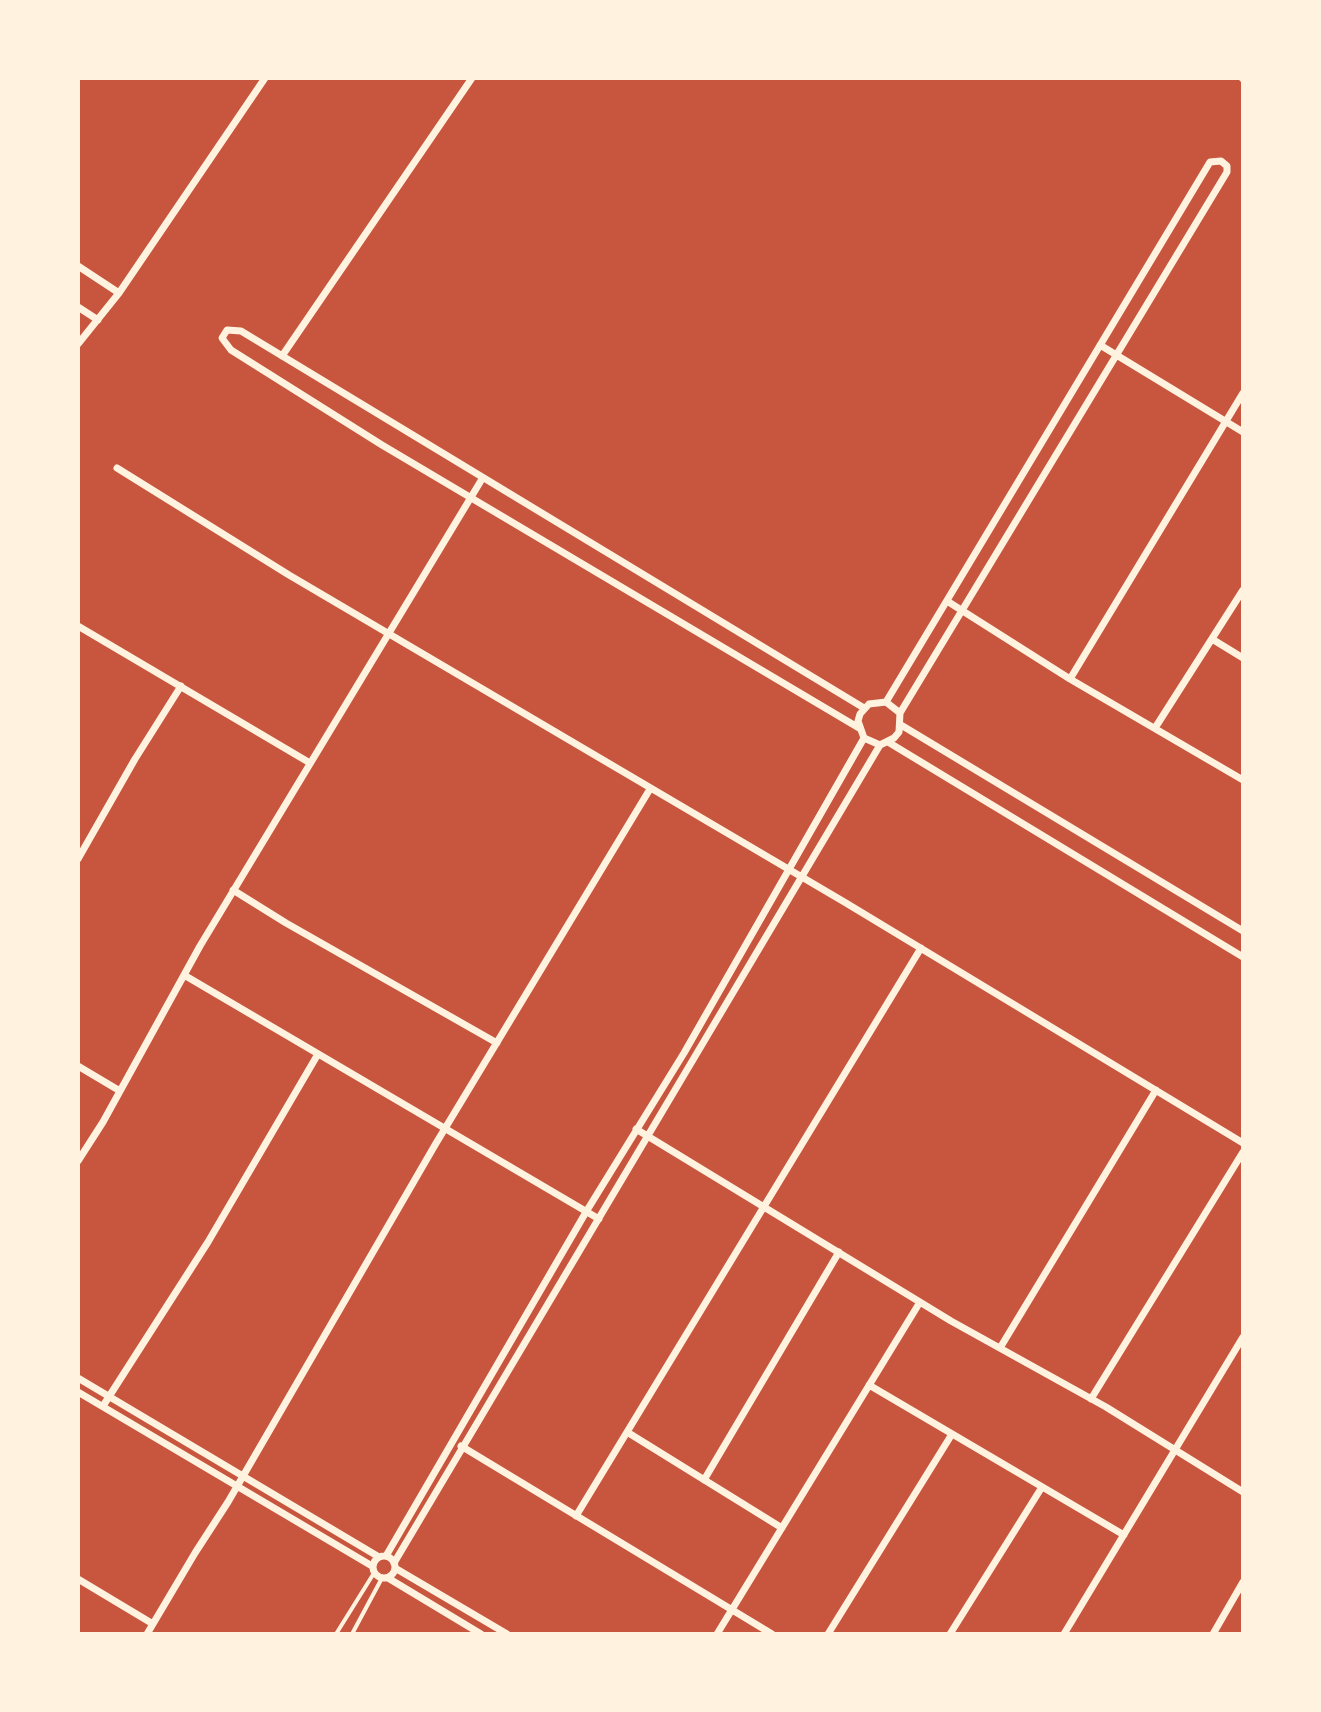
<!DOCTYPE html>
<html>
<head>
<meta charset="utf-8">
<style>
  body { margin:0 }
  #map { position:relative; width:1321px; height:1712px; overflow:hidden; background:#c8553d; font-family:"Source Sans 3",sans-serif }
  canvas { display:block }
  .frame { position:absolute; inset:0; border:80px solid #fff3e0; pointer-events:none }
</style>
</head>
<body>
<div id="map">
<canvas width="1321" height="1712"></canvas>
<div class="frame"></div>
</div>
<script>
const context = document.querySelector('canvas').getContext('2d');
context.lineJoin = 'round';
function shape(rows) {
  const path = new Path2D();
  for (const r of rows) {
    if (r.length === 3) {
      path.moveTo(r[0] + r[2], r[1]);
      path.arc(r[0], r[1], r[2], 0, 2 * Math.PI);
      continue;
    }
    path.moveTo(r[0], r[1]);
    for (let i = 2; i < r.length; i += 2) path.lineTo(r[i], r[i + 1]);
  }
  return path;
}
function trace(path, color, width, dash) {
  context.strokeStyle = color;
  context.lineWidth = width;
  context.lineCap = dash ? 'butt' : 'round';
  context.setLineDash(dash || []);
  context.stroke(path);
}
trace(shape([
  [336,1634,374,1573],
  [352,1634,382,1578]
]), '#fff3e0', 4);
trace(shape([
  [1242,78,1243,79],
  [78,266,119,293],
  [78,307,98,320],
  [78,344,119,293,265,78],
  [1100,345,1243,432],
  [282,356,472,78],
  [117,468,289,575,846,903,1243,1143],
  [947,601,1070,679,1243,780],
  [78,626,310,763],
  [1212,639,1243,658],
  [1070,679,1243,393],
  [886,702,1210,162,1221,161,1227,166,1227,172,900,713,899,732,894,738,880,745,864,738,858,721,860,714,869,704,886,702,900,713],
  [901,725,1243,931],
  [859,728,382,445,231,350,222,338,227,330,241,331,864,708],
  [1155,728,1243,590],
  [888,742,1243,957],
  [78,859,135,759,181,686],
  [233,890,286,923,497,1043],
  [184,975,599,1219],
  [78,1066,120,1091],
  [636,1129,951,1321,1106,1407,1243,1492],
  [78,1161,103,1122,200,946,482,479],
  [1000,1348,1156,1090],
  [78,1378,379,1557],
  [869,1385,1124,1535],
  [78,1392,372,1566],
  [1091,1399,1243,1152],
  [103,1406,208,1242,318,1054],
  [627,1432,782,1528],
  [461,1446,772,1634],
  [704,1480,839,1252],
  [576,1516,921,948],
  [384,1567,11],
  [386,1556,586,1212,684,1053,864,738],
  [394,1563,880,745],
  [395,1568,507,1634],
  [388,1578,481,1634],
  [78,1579,153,1624],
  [147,1634,195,1553,228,1502,435,1145,650,789],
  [717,1634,920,1302],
  [828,1634,952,1434],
  [950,1634,1042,1487],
  [1064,1634,1243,1337],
  [1213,1634,1243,1582]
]), '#fff3e0', 7);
</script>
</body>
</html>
